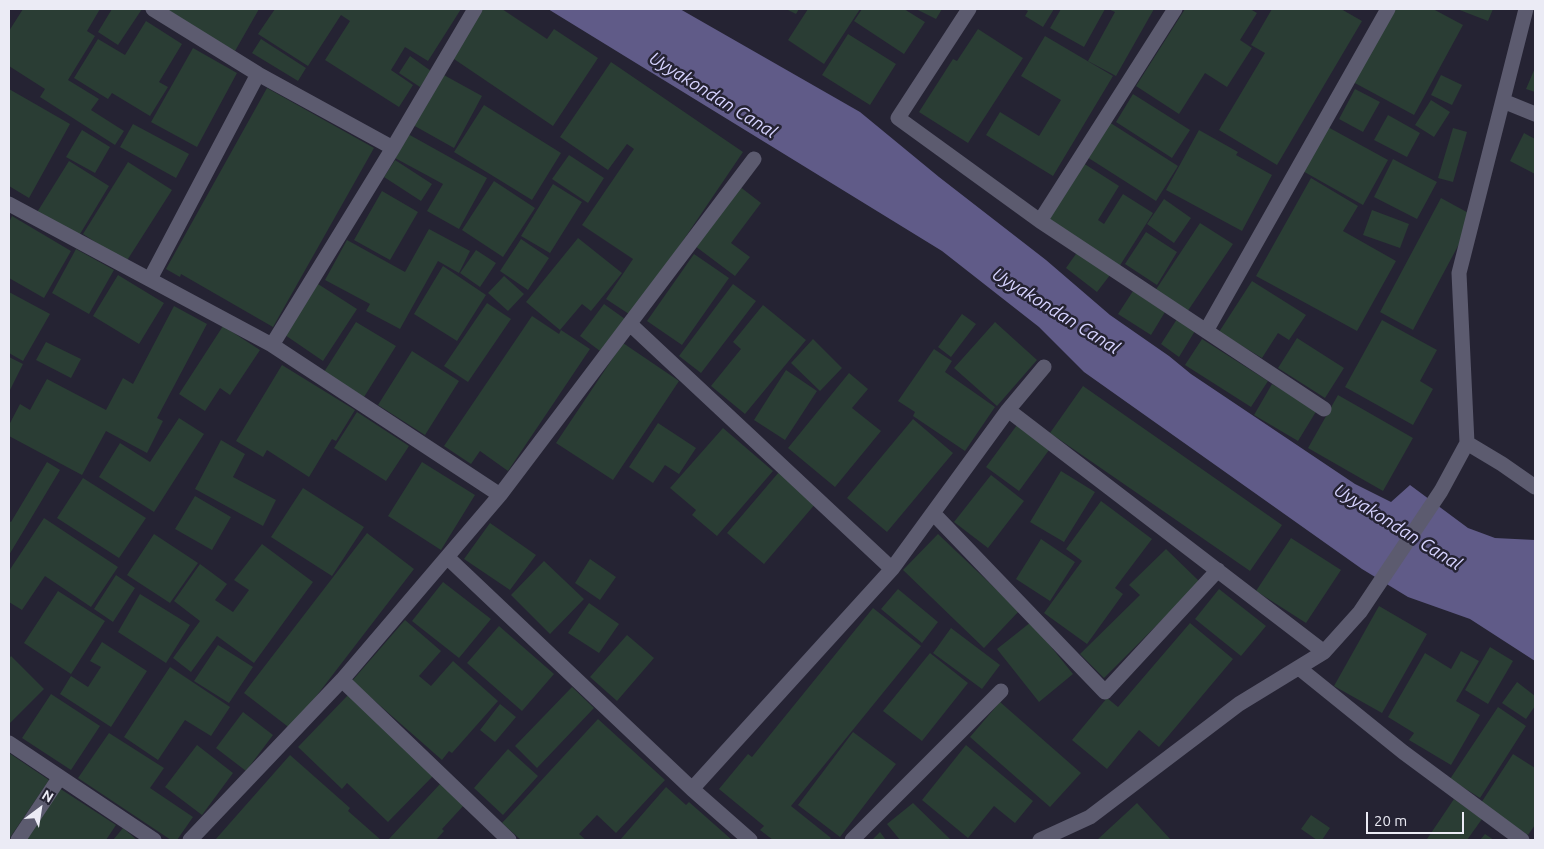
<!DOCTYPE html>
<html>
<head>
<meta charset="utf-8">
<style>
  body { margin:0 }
  #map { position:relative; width:1544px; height:849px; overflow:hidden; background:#252333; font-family:Ubuntu,sans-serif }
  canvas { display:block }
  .frame { position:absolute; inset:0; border:10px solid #ebebf5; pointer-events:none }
  .north { position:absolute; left:15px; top:784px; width:50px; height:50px; -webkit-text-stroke:4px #252333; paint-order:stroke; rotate:31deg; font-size:14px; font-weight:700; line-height:20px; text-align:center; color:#ebebf5 }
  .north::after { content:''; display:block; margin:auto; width:18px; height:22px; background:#ebebf5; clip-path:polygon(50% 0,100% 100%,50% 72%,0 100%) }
  .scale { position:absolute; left:1366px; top:812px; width:98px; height:22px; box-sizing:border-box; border:2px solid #ebebf5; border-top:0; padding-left:6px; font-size:15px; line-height:18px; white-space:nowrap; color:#ebebf5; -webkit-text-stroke:4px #252333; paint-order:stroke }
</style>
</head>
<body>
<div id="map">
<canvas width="1544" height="849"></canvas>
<div class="frame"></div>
<div class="north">N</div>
<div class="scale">20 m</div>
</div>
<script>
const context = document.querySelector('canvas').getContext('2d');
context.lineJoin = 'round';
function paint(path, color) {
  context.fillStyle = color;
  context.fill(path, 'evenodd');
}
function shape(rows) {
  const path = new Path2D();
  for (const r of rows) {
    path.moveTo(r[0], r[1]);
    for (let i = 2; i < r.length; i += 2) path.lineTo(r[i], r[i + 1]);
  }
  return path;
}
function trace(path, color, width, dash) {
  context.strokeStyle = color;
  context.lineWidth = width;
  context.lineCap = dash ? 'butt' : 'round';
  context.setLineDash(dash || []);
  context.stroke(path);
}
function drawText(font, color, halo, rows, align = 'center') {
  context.font = font + ' Ubuntu,sans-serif';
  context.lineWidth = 5;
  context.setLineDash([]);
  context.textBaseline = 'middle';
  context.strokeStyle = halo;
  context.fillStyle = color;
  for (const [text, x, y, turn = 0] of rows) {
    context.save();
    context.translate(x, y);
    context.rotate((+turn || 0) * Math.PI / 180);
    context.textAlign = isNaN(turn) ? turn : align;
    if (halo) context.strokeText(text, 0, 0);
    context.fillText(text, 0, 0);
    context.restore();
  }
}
paint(shape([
  [548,9,680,9,860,112,939,177,1046,260,1110,315,1169,356,1191,374,1355,484,1391,502,1410,485,1468,528,1495,538,1535,540,1535,661,1470,619,1408,597,1362,569,1084,372,1039,327,942,251]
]), '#605b88');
paint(shape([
  [23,9,100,9,87,31,95,36,68,80,99,99,91,110,124,131,115,145,40,97,45,89,9,66,9,31],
  [112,9,142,9,118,45,98,32],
  [162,9,259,9,235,51],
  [275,9,461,9,428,61,405,47,391,70,413,85,399,107,325,60,350,21,341,15,308,66,258,34],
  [483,9,502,9,547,39,554,29,598,58,553,126,451,57],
  [786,9,799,9,796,14],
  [808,9,860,9,824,64,788,40],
  [862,9,904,9,925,22,904,54,854,21],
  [916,9,942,9,936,19],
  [1024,9,1054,9,1043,27,1025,16,1028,11],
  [1061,9,1105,9,1084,47,1050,28],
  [1108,9,1154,9,1116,76,1088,61,1115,12],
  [1185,9,1250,9,1257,13,1240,40,1252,48,1227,87,1205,73,1179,114,1136,86],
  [1272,9,1341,9,1362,21,1277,165,1219,130,1265,53,1251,45],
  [1392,9,1433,9,1463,25,1414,115,1353,82],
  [1457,9,1493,9,1488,21],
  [146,21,182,44,159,82,168,87,150,116,112,93,108,99,74,78,98,39,125,55],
  [978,29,1023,58,968,143,919,112,953,59,957,61],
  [848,34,896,64,870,105,822,75],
  [1045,36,1113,76,1053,176,986,135,1000,112,1039,136,1061,100,1021,76],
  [261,39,306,68,298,81,252,53],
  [193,48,237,73,197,147,151,122],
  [410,56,431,71,420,87,399,73],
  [611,62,743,152,632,316,606,299,633,259,582,225,634,149,627,144,608,170,560,137],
  [1535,68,1535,92,1526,89],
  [442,74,482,96,454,148,413,125],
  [1441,75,1462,85,1452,105,1431,95],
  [267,88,374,148,273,327,181,274,180,277,166,269],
  [9,89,70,124,29,198,9,186],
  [1355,89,1380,102,1363,132,1339,119],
  [1133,94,1190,130,1172,158,1116,122],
  [1431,100,1450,112,1434,137,1415,125],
  [484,105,561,153,532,200,454,152],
  [1388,115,1420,133,1407,157,1374,140],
  [1109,122,1178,166,1156,201,1087,157],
  [133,124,189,154,176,178,120,147],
  [1326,126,1388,160,1363,205,1301,170],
  [1453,128,1467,132,1453,182,1438,178],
  [82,130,110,147,95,173,66,157],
  [1199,130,1238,152,1236,155,1272,175,1242,231,1166,190],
  [1524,133,1535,139,1535,174,1510,161],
  [408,134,487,178,459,229,427,211,443,184,395,158],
  [569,155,604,178,588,203,552,179],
  [1393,159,1437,182,1417,219,1374,197],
  [395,160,432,184,421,201,384,177],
  [69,161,109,186,77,239,36,214],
  [128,162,172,190,126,262,83,234],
  [1083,163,1119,186,1098,220,1104,224,1123,194,1153,213,1119,267,1046,221],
  [1311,178,1358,206,1343,231,1396,261,1357,331,1256,276],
  [494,181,535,208,503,257,462,230],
  [553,184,582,202,550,253,521,236],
  [739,186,761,203,731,243,750,257,735,276,695,246],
  [382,191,418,212,390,260,354,240],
  [1441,198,1474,216,1413,330,1380,312],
  [1164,199,1191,218,1174,243,1147,224],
  [1372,210,1409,224,1400,248,1363,235],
  [12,216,71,251,44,298,9,278,9,222],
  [1200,223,1233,244,1187,312,1155,291],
  [429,229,470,251,459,273,438,261,400,329,366,311,370,304,325,280,347,240,405,272],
  [1146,232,1177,252,1157,285,1125,264],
  [578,238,622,273,591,311,582,304,560,330,526,302],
  [521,239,549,258,528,290,500,271],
  [76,249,114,270,89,314,52,293],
  [476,250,496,263,480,287,460,273],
  [1078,251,1110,275,1097,292,1066,268],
  [694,254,729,278,682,345,647,321],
  [443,266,486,295,457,341,414,314],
  [118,275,164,303,139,344,93,316],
  [504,276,524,294,508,311,488,293],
  [1252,281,1306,315,1289,340,1278,333,1262,358,1219,332],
  [318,284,357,309,323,361,285,335],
  [733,284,756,301,701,373,679,356],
  [1133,291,1165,312,1151,335,1118,314],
  [9,292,50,314,23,361,9,353],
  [487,303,511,319,468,382,444,366],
  [604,304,625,319,600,351,580,336],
  [763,305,806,340,745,414,711,386,741,349,733,342],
  [174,306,207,324,157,418,163,421,147,453,106,431,82,475,9,436,9,425,20,404,30,410,47,379,106,410,123,378,133,384],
  [962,314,976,324,951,357,938,347],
  [532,316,559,334,561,330,590,349,508,471,480,451,471,464,444,446],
  [1177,319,1195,331,1179,357,1161,344],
  [1382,320,1437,350,1420,381,1433,389,1413,425,1345,387],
  [356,322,396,346,364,397,324,372],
  [995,322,1037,360,997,406,954,368],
  [223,326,260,350,230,395,220,388,205,411,179,394],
  [1297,338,1344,368,1325,398,1278,368],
  [813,339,842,368,820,391,791,363],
  [1202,339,1268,381,1251,407,1185,365],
  [46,342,81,359,71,378,36,360],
  [623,343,679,381,613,480,556,443],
  [934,349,952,361,945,372,995,407,965,451,913,416,915,412,898,401],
  [412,351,459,381,425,435,378,405],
  [9,357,23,364,9,392],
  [282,365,355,410,336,441,332,439,309,477,267,450,263,457,236,441],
  [786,370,817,391,785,440,754,420],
  [849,373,868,389,852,408,881,431,835,487,788,448],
  [1272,384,1317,410,1298,441,1254,415],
  [1083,386,1282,525,1250,571,1050,433],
  [1338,395,1413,438,1383,491,1308,448],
  [357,412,409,446,386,481,334,448],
  [179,418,204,434,154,512,99,477,120,443,150,462],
  [913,419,953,453,887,532,847,498],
  [658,423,696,448,679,474,665,465,653,483,629,467],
  [1017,425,1049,450,1019,491,986,467],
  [723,428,773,471,717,536,692,515,696,510,670,488],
  [221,440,245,454,233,477,276,500,263,526,195,489],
  [47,462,60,470,9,555,9,521,11,522],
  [422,462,475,495,441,550,388,516],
  [1061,471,1095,492,1064,542,1030,522],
  [779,472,816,503,764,564,727,533],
  [991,475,1024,501,988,548,954,522],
  [83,478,146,518,119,558,57,518],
  [303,488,364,527,332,576,271,537],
  [195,496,231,517,212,550,175,529],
  [1101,501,1152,539,1115,588,1123,594,1087,644,1044,613,1082,561,1066,549],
  [44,518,118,567,91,607,45,576,22,610,9,602,9,571],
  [490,523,536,555,510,590,464,559],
  [367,533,414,569,291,729,244,693],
  [154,534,198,563,170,603,127,575],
  [938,534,1019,611,984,648,903,570],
  [1291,538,1341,570,1306,623,1256,591],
  [1041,539,1075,562,1050,601,1016,579],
  [262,544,313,582,254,663,217,636,191,672,173,658,200,621,174,601,200,564,227,584,215,600,233,612,249,590,234,580],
  [1166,549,1200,582,1104,678,1080,654,1140,595,1129,585],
  [590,559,616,577,600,600,575,583],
  [544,561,584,599,550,634,511,595],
  [116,575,135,588,113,622,94,609],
  [443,582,491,619,459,658,412,621],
  [898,589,938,622,922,643,881,609],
  [1219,589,1266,626,1241,656,1195,619],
  [58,591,105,621,71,674,24,643],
  [140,594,190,625,166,663,118,632],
  [589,603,619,624,599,653,568,633],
  [1379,606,1427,634,1382,713,1334,686],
  [873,608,921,646,791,806,831,838,829,840,773,840,760,830,764,826,719,789,748,754,752,757],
  [405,620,441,651,419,676,431,686,453,661,498,701,452,753,449,751,442,760,352,681],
  [1031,622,1073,674,1039,702,997,649],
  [1190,623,1233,659,1159,747,1139,730,1107,769,1072,740,1107,698,1118,707],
  [499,626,554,674,522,711,467,663],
  [951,628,1000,665,982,689,933,653],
  [627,635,654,658,617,701,590,677],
  [102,642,147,671,111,727,60,694,71,676,88,687,101,667,90,661],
  [218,645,253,667,229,703,194,681],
  [1490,647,1513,661,1488,704,1465,690],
  [1461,651,1479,661,1456,701,1480,715,1451,765,1409,740,1414,733,1388,717,1425,653,1451,669],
  [930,653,968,683,922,741,883,711],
  [11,656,44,689,9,724,9,659],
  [170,667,230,707,211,736,185,720,158,760,124,737],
  [1517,682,1535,696,1535,706,1526,719,1502,703],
  [572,687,594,708,537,768,515,746],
  [51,694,100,726,71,770,22,738],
  [349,694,433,776,388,822,347,783,342,789,298,747],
  [1000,702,1081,773,1050,807,970,737],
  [500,704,516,717,495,742,480,730],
  [1498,707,1526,726,1480,798,1450,779],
  [243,712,273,735,246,771,216,748],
  [598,719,665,780,616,833,597,815,579,834,586,840,521,840,502,823],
  [853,732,896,764,840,837,798,805],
  [109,733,164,768,150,788,193,817,177,840,171,840,78,778],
  [197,745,233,773,202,815,165,787],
  [966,745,1033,801,1015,823,994,806,968,838,922,800],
  [508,749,538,776,503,815,474,788],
  [9,753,49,780,9,839],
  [1513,754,1535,768,1535,825,1528,835,1481,803],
  [290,755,350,808,348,811,381,840,215,840],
  [440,784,464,805,442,829,444,831,436,840,388,840],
  [56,786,116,825,106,840,21,840],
  [666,787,686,805,689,802,732,840,620,840],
  [1454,799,1482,819,1467,840,1428,840,1427,839],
  [913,803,951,840,900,840,887,824],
  [1137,803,1171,840,1097,840],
  [1311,815,1330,828,1322,840,1317,840,1301,829],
  [123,828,137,840,113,840],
  [880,832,886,840,872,840],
  [1485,834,1494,840,1480,840]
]), '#2a3d34');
trace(shape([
  [153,9,258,74,393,148],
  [969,9,898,118,1040,221,1324,409],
  [1503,101,1535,114],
  [9,204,272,345,500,495,447,557,692,789,750,840],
  [1040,221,1175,9],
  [150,279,258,74],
  [630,324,892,569],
  [1206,331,1388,9],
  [272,345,393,148,475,9],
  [1008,410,1324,652],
  [1467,443,1502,464,1535,487],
  [500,495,754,159],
  [933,513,1105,692,1218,570],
  [1299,668,1403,752,1522,840],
  [342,680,509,840],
  [9,743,154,840],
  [692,789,892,569,1008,410,1044,367],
  [18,840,60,777],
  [190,840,342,680,447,557],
  [852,840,1001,691],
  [1040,840,1090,817,1239,704,1324,652,1360,612,1441,491,1467,443,1459,273,1526,9]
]), '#5c5b6f', 15);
drawText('italic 18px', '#d6d3ff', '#252333', [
  ["Uyyakondan Canal",713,95,32],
  ["Uyyakondan Canal",1056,311,32],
  ["Uyyakondan Canal",1398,527,32]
]);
</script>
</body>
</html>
